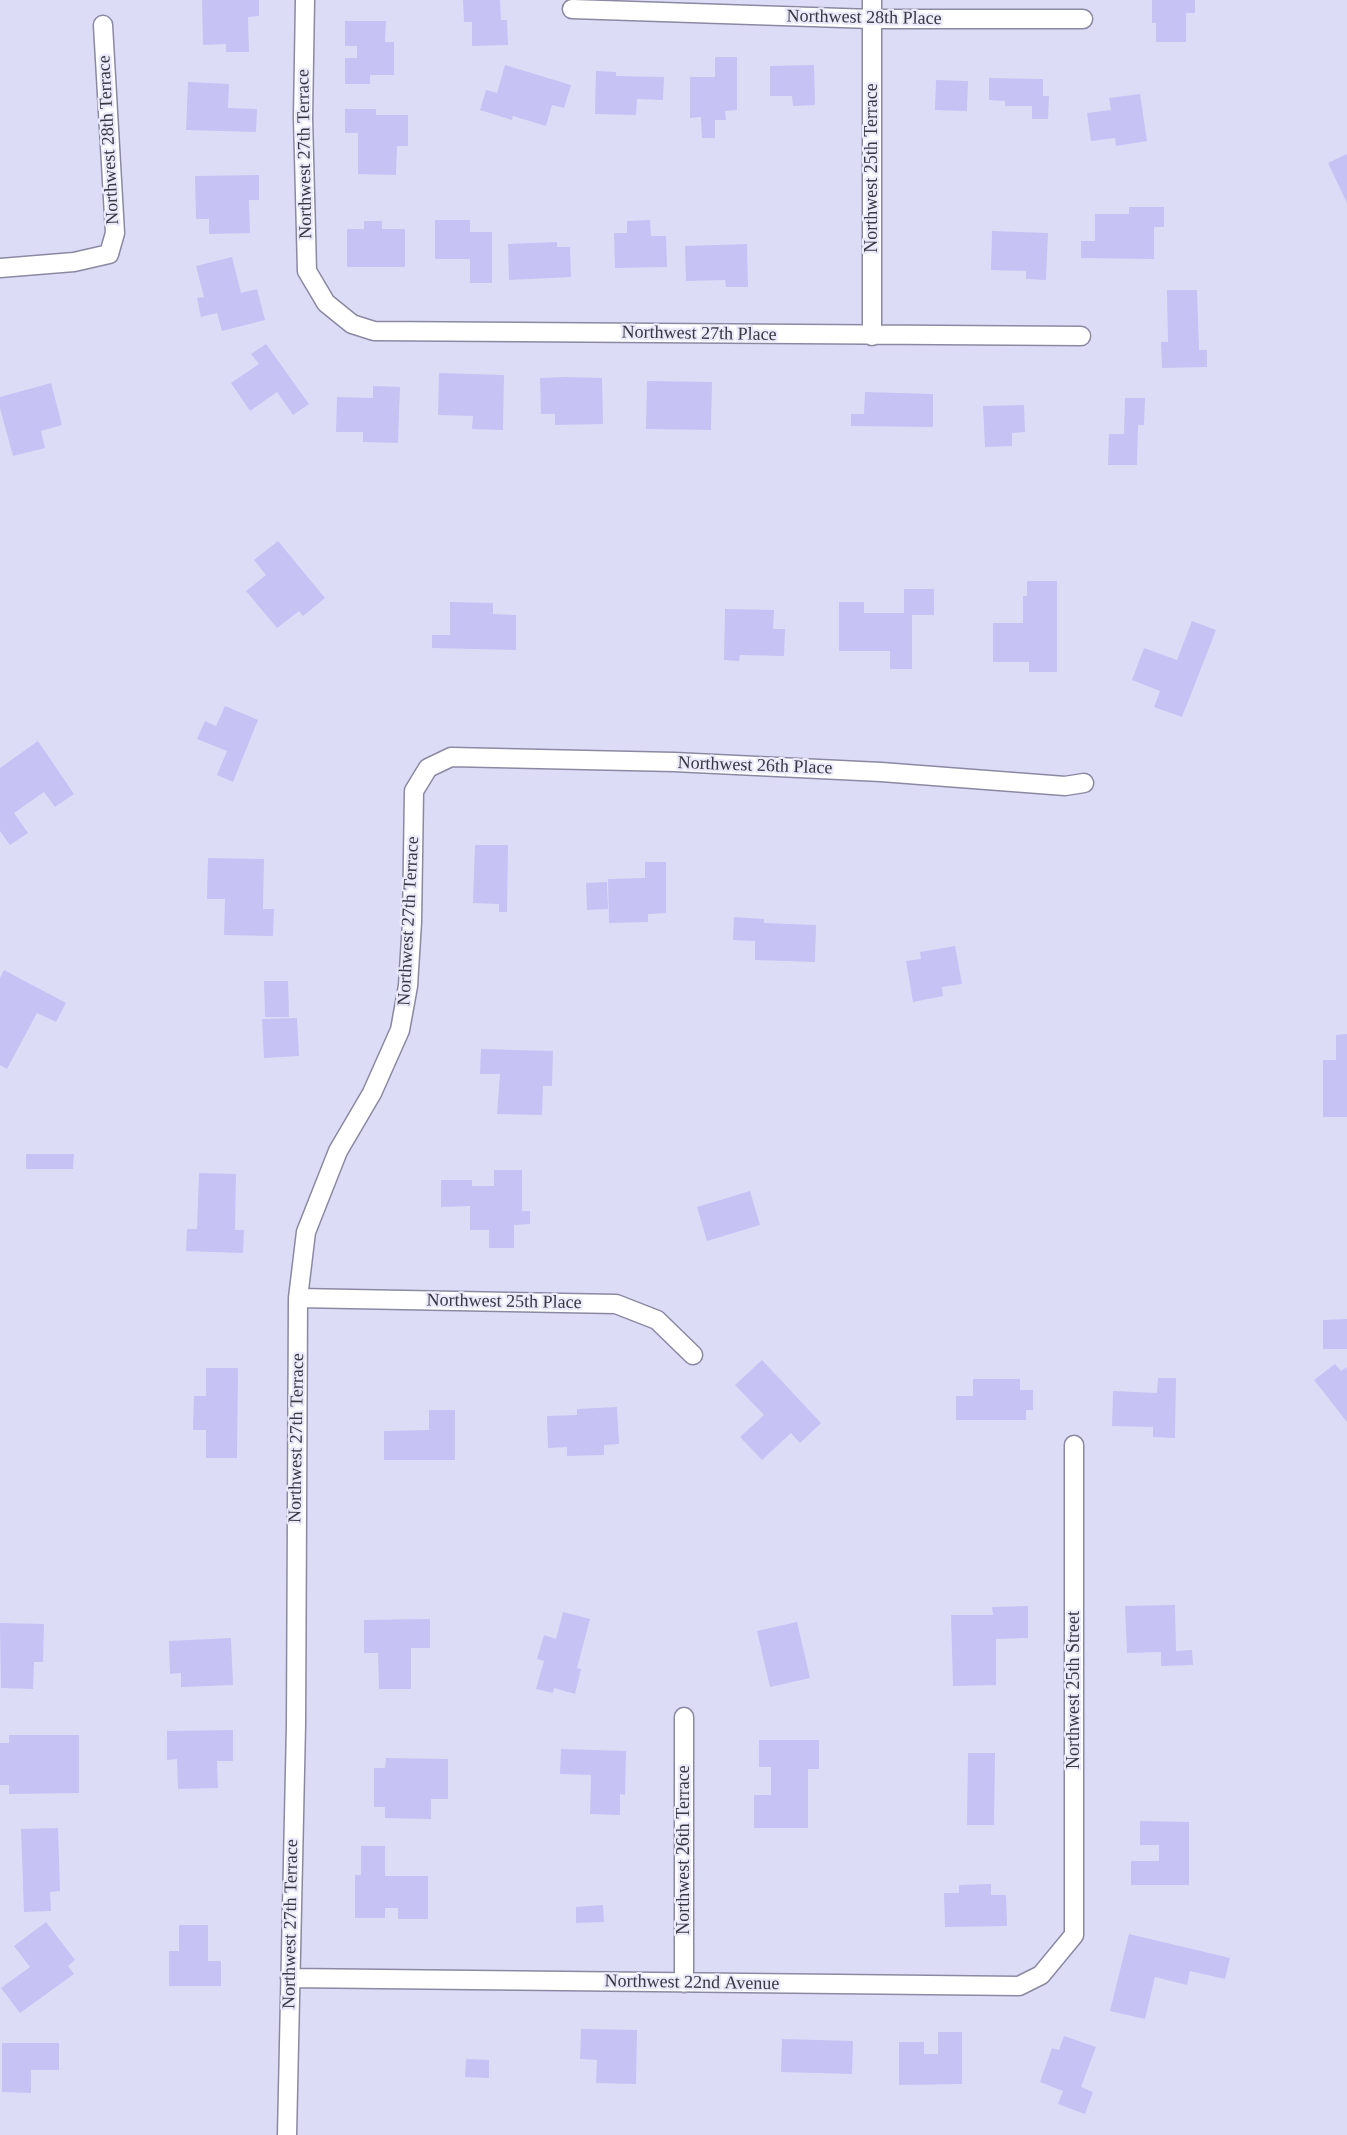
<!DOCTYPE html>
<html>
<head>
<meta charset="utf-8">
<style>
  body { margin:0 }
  canvas { display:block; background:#dddcf7 }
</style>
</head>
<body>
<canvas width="1347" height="2135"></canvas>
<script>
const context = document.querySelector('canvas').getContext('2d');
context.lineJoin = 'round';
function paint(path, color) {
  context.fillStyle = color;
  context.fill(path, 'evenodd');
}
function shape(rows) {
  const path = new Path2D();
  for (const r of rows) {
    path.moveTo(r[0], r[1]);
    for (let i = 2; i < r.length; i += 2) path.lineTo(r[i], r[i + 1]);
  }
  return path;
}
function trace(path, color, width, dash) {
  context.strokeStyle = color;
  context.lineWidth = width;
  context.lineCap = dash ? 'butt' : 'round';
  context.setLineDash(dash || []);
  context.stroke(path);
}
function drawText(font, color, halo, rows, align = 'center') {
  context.font = font + ' "Times New Roman",serif';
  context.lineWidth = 4.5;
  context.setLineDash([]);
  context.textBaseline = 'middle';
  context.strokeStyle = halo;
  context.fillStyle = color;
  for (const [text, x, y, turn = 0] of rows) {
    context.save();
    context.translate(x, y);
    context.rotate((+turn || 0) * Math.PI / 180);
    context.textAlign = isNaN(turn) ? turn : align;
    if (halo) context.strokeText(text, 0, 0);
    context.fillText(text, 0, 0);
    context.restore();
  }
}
paint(shape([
  [202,0,259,0,259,16,248,17,249,52,226,52,226,44,203,45],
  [463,0,500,0,501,20,507,20,508,45,472,46,472,22,464,22],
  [1152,0,1195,0,1195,13,1186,13,1186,42,1156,42,1156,23,1152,23],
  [345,21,386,21,385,42,394,42,394,75,370,75,370,84,345,84,345,58,357,58,357,46,345,46],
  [715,57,737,57,737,110,725,111,726,120,715,120,715,138,702,138,701,117,690,118,690,77,715,77],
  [505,65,571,85,564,108,552,105,546,126,513,116,512,120,480,110,486,90,497,93],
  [814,65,815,105,793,106,792,96,770,96,770,66],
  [596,71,616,72,616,76,664,77,663,100,637,99,636,115,595,114],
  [989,78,1043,79,1043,96,1049,96,1048,119,1032,119,1032,106,1005,106,1005,101,989,100],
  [936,80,968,81,967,111,935,110],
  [188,82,229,84,228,108,257,109,256,132,186,130],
  [1140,94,1147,141,1116,146,1115,138,1091,141,1087,113,1111,110,1109,98],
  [345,109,376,109,376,115,408,115,408,146,397,146,396,175,358,174,358,133,345,133],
  [1347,154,1347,203,1328,163],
  [259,175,259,200,249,200,250,233,209,234,209,219,196,219,195,176],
  [1129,207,1164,207,1164,227,1154,227,1154,259,1081,258,1081,241,1095,241,1095,214,1129,214],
  [435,220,470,220,470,232,492,232,492,283,470,283,470,259,435,259],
  [650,220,651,236,666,236,667,267,615,268,614,233,627,233,627,221],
  [364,221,382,221,382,229,405,229,405,267,347,267,347,229,364,229],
  [992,231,1048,233,1046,280,1026,279,1026,271,991,270],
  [557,242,557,247,570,247,571,277,509,280,508,244],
  [747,244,748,287,726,287,725,280,686,281,685,246],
  [232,257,241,293,257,289,265,320,222,331,217,313,201,317,197,298,204,297,196,266],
  [1167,290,1197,290,1199,350,1207,350,1207,367,1162,368,1161,342,1168,342],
  [266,344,309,404,293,415,277,392,250,411,231,383,259,364,251,354],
  [439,373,504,375,503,430,472,429,473,416,438,415],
  [567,377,602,378,603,424,555,425,555,414,541,414,540,378],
  [647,381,712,382,711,430,646,429],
  [51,383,62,425,41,431,45,448,13,456,0,408,0,397],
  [373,386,400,387,398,443,363,442,363,432,336,432,337,397,373,398],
  [865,392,933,394,933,427,851,426,851,414,864,414],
  [1125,398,1145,398,1144,425,1138,425,1137,465,1108,465,1109,434,1124,434],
  [1024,405,1025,432,1012,433,1012,446,985,447,983,406],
  [278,541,325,598,303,616,299,611,277,628,246,591,266,575,254,560],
  [1027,581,1057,581,1057,672,1029,672,1029,662,993,662,993,623,1023,623,1023,596,1027,596],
  [904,589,934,589,934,615,912,615,912,669,890,669,890,651,839,651,839,602,864,602,864,613,904,613],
  [450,602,493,603,493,614,516,615,516,650,432,648,432,635,450,635],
  [725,609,774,610,773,629,785,629,784,656,740,655,739,661,724,660],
  [1192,621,1216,630,1182,717,1154,707,1160,691,1132,680,1144,648,1177,660],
  [225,706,258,720,233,782,217,775,227,751,197,739,205,721,216,726],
  [38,741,74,794,55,807,44,792,14,813,28,833,10,845,0,831,0,768],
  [475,845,508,845,507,912,499,912,499,904,473,903],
  [208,858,264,859,263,909,274,909,273,936,224,935,225,899,207,899],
  [645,862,666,862,666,913,648,914,648,922,609,923,608,879,645,878],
  [607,882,608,909,587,910,586,883],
  [734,917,764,919,764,923,816,925,815,962,755,960,755,941,733,940],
  [955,946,962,984,942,987,943,996,913,1002,906,961,921,959,920,952],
  [4,970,66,1003,56,1022,37,1013,7,1069,0,1065,0,978],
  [264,981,288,981,289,1017,265,1017],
  [297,1018,299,1056,264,1058,262,1019],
  [1347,1034,1347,1117,1323,1117,1323,1060,1336,1060,1336,1035],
  [481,1049,553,1051,552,1086,543,1086,542,1115,497,1114,500,1074,480,1074],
  [26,1154,74,1154,73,1169,26,1169],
  [494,1170,522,1170,522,1211,530,1211,530,1224,514,1225,514,1248,489,1248,489,1230,470,1230,470,1206,441,1207,441,1180,472,1180,472,1186,494,1186],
  [199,1173,236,1174,235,1230,244,1230,243,1253,186,1251,187,1229,197,1229],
  [750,1191,760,1225,707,1241,697,1207],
  [1347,1319,1347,1349,1323,1349,1323,1320],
  [762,1360,821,1423,800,1443,791,1433,762,1460,740,1437,764,1415,735,1385],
  [1335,1364,1341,1371,1347,1367,1347,1422,1314,1380],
  [206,1368,238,1368,237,1458,206,1458,206,1430,193,1430,194,1396,206,1396],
  [1158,1378,1176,1378,1175,1438,1153,1437,1153,1427,1112,1426,1113,1391,1157,1393],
  [973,1379,1020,1379,1020,1390,1033,1390,1033,1410,1026,1410,1026,1420,956,1420,956,1396,973,1396],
  [617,1407,619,1444,604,1445,604,1455,567,1456,567,1447,548,1448,547,1416,577,1415,577,1409],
  [429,1410,455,1410,455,1460,384,1460,384,1431,429,1430],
  [1175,1605,1176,1651,1192,1650,1193,1665,1161,1666,1161,1652,1127,1653,1125,1606],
  [1028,1606,1028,1638,996,1639,996,1685,953,1686,951,1615,993,1615,992,1607],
  [563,1612,590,1619,577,1668,581,1669,575,1694,554,1688,553,1693,536,1689,544,1661,537,1659,544,1635,556,1639],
  [430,1619,430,1648,411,1648,411,1689,379,1689,378,1653,364,1653,364,1620],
  [797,1622,810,1678,770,1687,757,1631],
  [0,1623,44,1624,43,1662,34,1662,33,1689,1,1688],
  [231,1638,233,1685,181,1687,181,1673,170,1674,169,1641],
  [233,1730,233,1761,217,1761,218,1788,178,1789,177,1759,167,1760,167,1731],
  [9,1735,79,1735,79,1793,9,1794,9,1785,0,1785,0,1743,9,1743],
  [759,1740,819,1740,819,1769,808,1769,808,1828,754,1828,754,1795,771,1795,771,1767,759,1767],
  [561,1749,626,1751,625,1795,620,1794,620,1815,590,1814,591,1775,560,1774],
  [968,1753,995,1753,994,1825,967,1825],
  [386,1758,448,1759,448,1799,431,1799,431,1819,385,1818,385,1807,374,1807,374,1768,385,1768],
  [1140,1821,1189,1822,1189,1885,1131,1885,1131,1861,1159,1861,1159,1845,1140,1845],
  [58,1828,60,1891,50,1892,51,1911,24,1912,21,1829],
  [361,1846,385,1846,385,1876,428,1876,428,1919,398,1919,398,1908,385,1908,385,1918,355,1918,355,1875,361,1875],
  [991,1884,991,1895,1006,1895,1007,1926,945,1927,944,1893,959,1893,959,1885],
  [603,1905,604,1922,576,1923,576,1907],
  [46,1922,75,1960,68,1966,74,1974,20,2013,1,1988,30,1967,14,1946],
  [179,1925,208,1925,208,1961,221,1961,221,1986,169,1986,169,1951,179,1951],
  [1129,1934,1230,1958,1225,1979,1190,1971,1187,1985,1155,1977,1145,2019,1110,2011],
  [581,2029,637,2030,636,2084,596,2083,597,2060,580,2059],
  [938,2032,962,2032,962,2084,899,2085,899,2042,924,2042,924,2054,938,2054],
  [1064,2036,1096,2047,1081,2087,1093,2092,1085,2114,1058,2104,1063,2091,1040,2082,1052,2048,1059,2050],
  [782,2039,853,2041,852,2074,781,2072],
  [2,2043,59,2043,59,2070,31,2070,31,2093,2,2092],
  [466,2059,489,2060,489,2078,465,2077]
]), '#c6c2f4');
const street = shape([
  [305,0,303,118,307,271,326,303,352,324,374,331,1081,336],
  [572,9,872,19,1083,19],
  [0,268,74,262,109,254,115,233,103,25],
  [872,336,872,0],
  [298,1298,616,1304,657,1320,693,1355],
  [684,1717,684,1983],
  [290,1978,1019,1986,1041,1975,1074,1935,1074,1445],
  [287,2135,296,1725,298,1298,306,1232,338,1151,372,1093,400,1030,408,986,412,922,414,791,428,768,451,757,674,762,881,772,1065,786,1084,783]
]);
trace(street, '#8b89a2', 21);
trace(street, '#fff', 18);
drawText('18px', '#383742', '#ebeafb', [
  ["Northwest 28th Place",864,18,1],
  ["Northwest 28th Terrace",109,140,-93],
  ["Northwest 27th Terrace",305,154,-91],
  ["Northwest 25th Terrace",872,168,-90],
  ["Northwest 27th Place",699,334,1],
  ["Northwest 26th Place",755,766,2],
  ["Northwest 27th Terrace",409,921,-87],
  ["Northwest 25th Place",504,1302,1],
  ["Northwest 27th Terrace",297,1438,-89],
  ["Northwest 25th Street",1074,1690,-90],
  ["Northwest 26th Terrace",684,1850,-90],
  ["Northwest 27th Terrace",291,1924,-89],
  ["Northwest 22nd Avenue",692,1983,1]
]);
</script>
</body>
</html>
